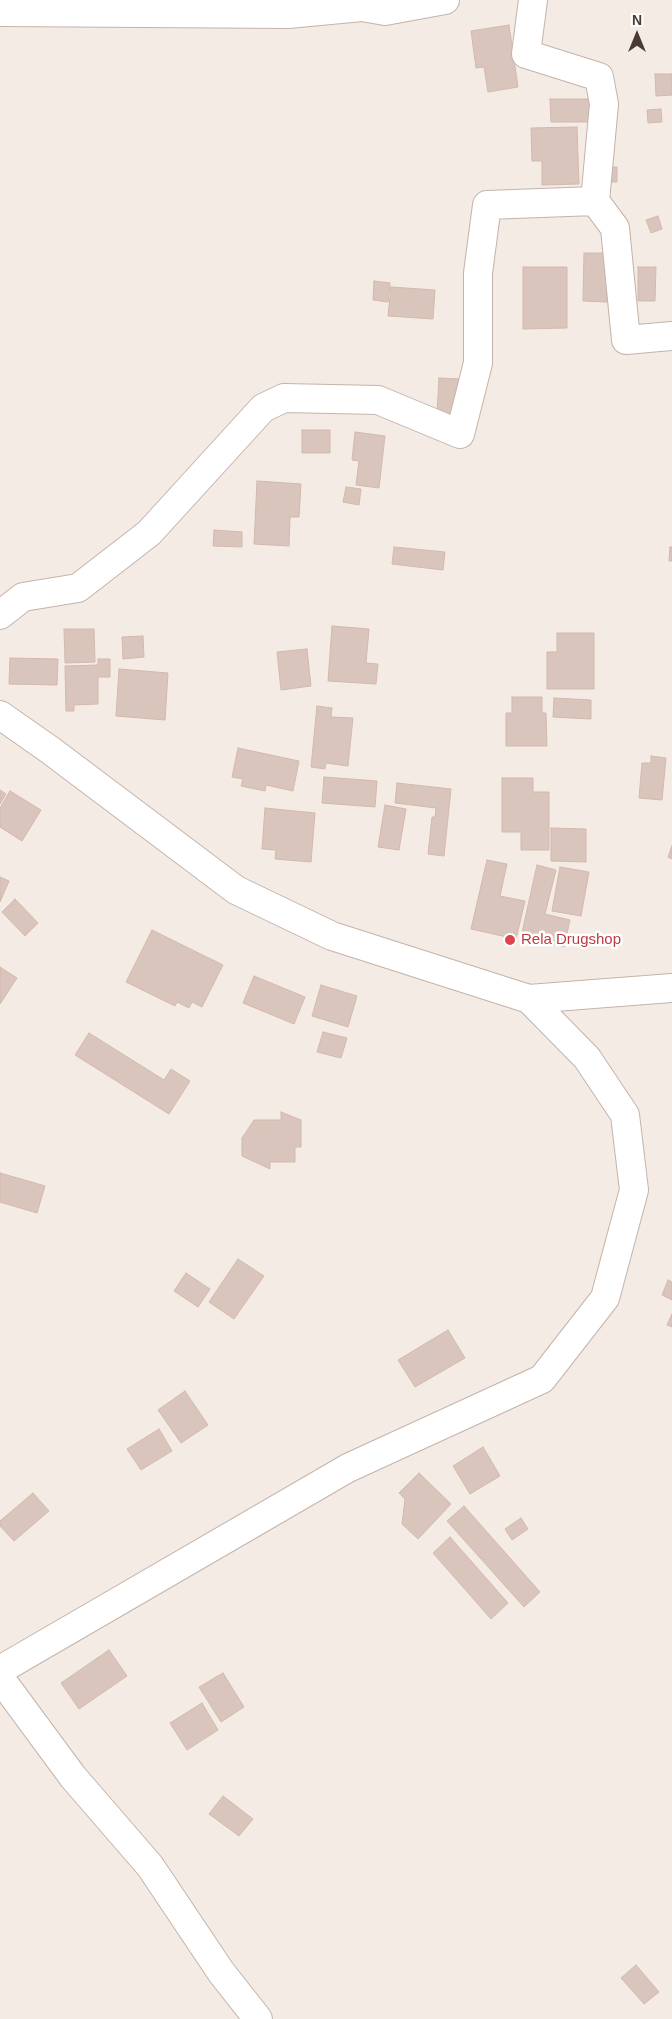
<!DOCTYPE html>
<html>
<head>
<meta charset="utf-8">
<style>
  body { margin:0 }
  #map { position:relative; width:672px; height:2019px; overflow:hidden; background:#f4ebe5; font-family:Helvetica,sans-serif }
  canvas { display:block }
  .north { position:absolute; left:612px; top:10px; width:50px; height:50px; -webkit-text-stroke:4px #fff; paint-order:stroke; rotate:0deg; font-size:14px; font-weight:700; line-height:20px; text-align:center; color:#483a34 }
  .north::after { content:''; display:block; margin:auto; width:18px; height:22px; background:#483a34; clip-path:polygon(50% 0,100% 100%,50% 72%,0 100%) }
</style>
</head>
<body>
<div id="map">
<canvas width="672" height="2019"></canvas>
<div class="north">N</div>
</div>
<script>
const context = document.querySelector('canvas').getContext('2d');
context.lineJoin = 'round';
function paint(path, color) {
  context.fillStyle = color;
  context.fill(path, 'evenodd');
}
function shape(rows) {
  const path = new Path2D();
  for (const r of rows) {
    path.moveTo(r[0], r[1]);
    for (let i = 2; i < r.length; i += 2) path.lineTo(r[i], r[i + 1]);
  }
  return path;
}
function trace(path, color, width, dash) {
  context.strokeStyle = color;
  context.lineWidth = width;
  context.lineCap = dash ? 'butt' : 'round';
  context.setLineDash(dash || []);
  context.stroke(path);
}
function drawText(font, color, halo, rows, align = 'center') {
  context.font = font + ' Helvetica,sans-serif';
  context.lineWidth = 5;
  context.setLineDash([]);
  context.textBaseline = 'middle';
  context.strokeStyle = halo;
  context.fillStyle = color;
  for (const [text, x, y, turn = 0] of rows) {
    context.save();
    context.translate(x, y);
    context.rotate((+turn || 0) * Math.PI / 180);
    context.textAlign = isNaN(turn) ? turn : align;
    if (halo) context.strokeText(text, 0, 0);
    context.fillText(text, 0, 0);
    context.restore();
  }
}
const building = shape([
  [509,25,518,87,488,92,484,67,476,68,471,31,509,25],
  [655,74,672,74,672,95,656,96,655,74],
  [550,99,591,99,591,122,551,122,550,99],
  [661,109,662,122,648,123,647,110,661,109],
  [577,127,579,184,542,185,542,161,532,161,531,128,577,127],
  [601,167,617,167,617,182,601,182,601,167],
  [658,216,662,229,651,233,646,220,658,216],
  [584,253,608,253,607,302,583,301,584,253],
  [523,267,567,267,567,328,523,329,523,267],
  [638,267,656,267,655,301,638,301,638,267],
  [374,281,390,283,388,302,373,300,374,281],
  [391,287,435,290,433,319,388,316,391,287],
  [439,378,460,379,458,414,437,413,439,378],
  [302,430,330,430,330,453,302,453,302,430],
  [355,432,385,436,379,488,356,485,359,461,352,460,355,432],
  [257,481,301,484,299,517,290,517,289,546,254,544,257,481],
  [346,487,361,489,359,505,343,502,346,487],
  [214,530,242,532,242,547,213,546,214,530],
  [394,547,445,552,443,570,392,564,394,547],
  [670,547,672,547,672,561,669,561,670,547],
  [332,626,369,629,366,663,378,664,376,684,328,681,332,626],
  [64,629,94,629,95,662,65,663,64,629],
  [557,633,594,633,594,689,547,689,547,652,557,652,557,633],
  [143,636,144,657,123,659,122,637,143,636],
  [307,649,311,686,281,690,277,652,307,649],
  [10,658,58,659,57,685,9,684,10,658],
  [98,659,110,659,110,677,98,677,98,704,74,705,74,711,66,711,65,666,98,665,98,659],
  [119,669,168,673,165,720,116,716,119,669],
  [512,697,542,697,542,713,546,713,547,746,506,746,506,713,512,713,512,697],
  [554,698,591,700,591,719,553,717,554,698],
  [317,706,332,708,331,717,353,718,348,766,326,763,325,769,311,767,317,706],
  [238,748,299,761,293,791,266,785,265,791,241,786,243,779,232,777,238,748],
  [651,756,666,758,662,800,639,798,642,763,651,763,651,756],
  [324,777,377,781,375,807,322,803,324,777],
  [502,778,533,778,533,792,549,792,549,850,521,850,521,832,502,832,502,778],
  [397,783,451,789,444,856,428,854,432,817,435,817,436,808,395,803,397,783],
  [0,790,6,794,0,804,0,790],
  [10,791,41,810,22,841,0,827,0,808,10,791],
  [385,805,406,809,399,850,378,847,385,805],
  [265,808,315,813,311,862,275,859,276,850,262,849,265,808],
  [551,828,586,829,586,862,551,861,551,828],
  [672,846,672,859,668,857,672,846],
  [487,860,507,864,500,896,525,901,516,939,471,929,487,860],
  [537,865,556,870,545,914,570,920,564,947,521,937,537,865],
  [560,867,589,872,581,916,552,911,560,867],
  [0,877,9,881,0,902,0,877],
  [15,899,38,923,25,936,2,912,15,899],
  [152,930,223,965,202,1007,192,1002,189,1008,177,1002,175,1006,126,982,152,930],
  [0,967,17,978,0,1004,0,967],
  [254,976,305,997,294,1024,243,1003,254,976],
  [321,985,357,996,348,1027,312,1016,321,985],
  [323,1032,347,1038,341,1058,317,1052,323,1032],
  [89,1033,164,1080,171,1069,190,1081,169,1114,75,1055,89,1033],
  [281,1112,301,1120,301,1147,295,1147,295,1162,270,1162,270,1169,242,1156,242,1138,254,1120,281,1120,281,1112],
  [0,1173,45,1186,37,1213,0,1202,0,1173],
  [238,1259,264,1276,234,1319,209,1302,238,1259],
  [186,1273,210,1289,198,1307,174,1291,186,1273],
  [668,1280,672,1282,672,1300,662,1295,668,1280],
  [672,1314,672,1327,667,1325,672,1314],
  [448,1330,465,1358,415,1387,398,1360,448,1330],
  [185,1391,208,1425,181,1443,158,1410,185,1391],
  [159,1429,172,1451,141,1470,127,1449,159,1429],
  [483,1447,500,1476,470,1494,453,1466,483,1447],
  [419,1473,451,1504,418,1539,402,1524,405,1499,399,1493,419,1473],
  [33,1493,49,1511,14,1541,0,1526,0,1521,33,1493],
  [464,1506,540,1592,524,1607,447,1521,464,1506],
  [521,1518,528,1529,512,1540,505,1529,521,1518],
  [450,1537,508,1603,491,1619,433,1553,450,1537],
  [109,1650,127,1676,79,1709,61,1683,109,1650],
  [223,1673,244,1707,221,1722,199,1687,223,1673],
  [202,1703,218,1730,187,1750,170,1723,202,1703],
  [223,1796,253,1819,239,1836,209,1814,223,1796],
  [636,1965,659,1992,644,2004,621,1978,636,1965]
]);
paint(building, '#dac5bc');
trace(building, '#d3b8ac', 1);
const minor = shape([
  [533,0,526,54,599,77,604,104,595,201,615,228,626,340,672,336],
  [0,12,288,14,362,7,385,11,445,0],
  [0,615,23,597,78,588,149,533,263,408,284,398,378,400,460,434,478,363,478,273,487,205,595,201],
  [0,715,50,750,236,890,332,936,529,999,587,1058,625,1115,634,1190,605,1298,542,1379,348,1468,0,1670],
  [529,999,672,988],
  [0,1678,73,1777,150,1866,221,1972,258,2019]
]);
trace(minor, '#c4b3aa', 30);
trace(minor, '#fff', 28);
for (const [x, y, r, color] of [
  [510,940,6,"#e0444e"]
]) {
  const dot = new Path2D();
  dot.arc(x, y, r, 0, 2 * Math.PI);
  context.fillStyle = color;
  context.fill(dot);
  trace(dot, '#fff', 2);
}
drawText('15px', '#be3a42', '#fff', [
  ["Rela Drugshop",521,940]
], 'left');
</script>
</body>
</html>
